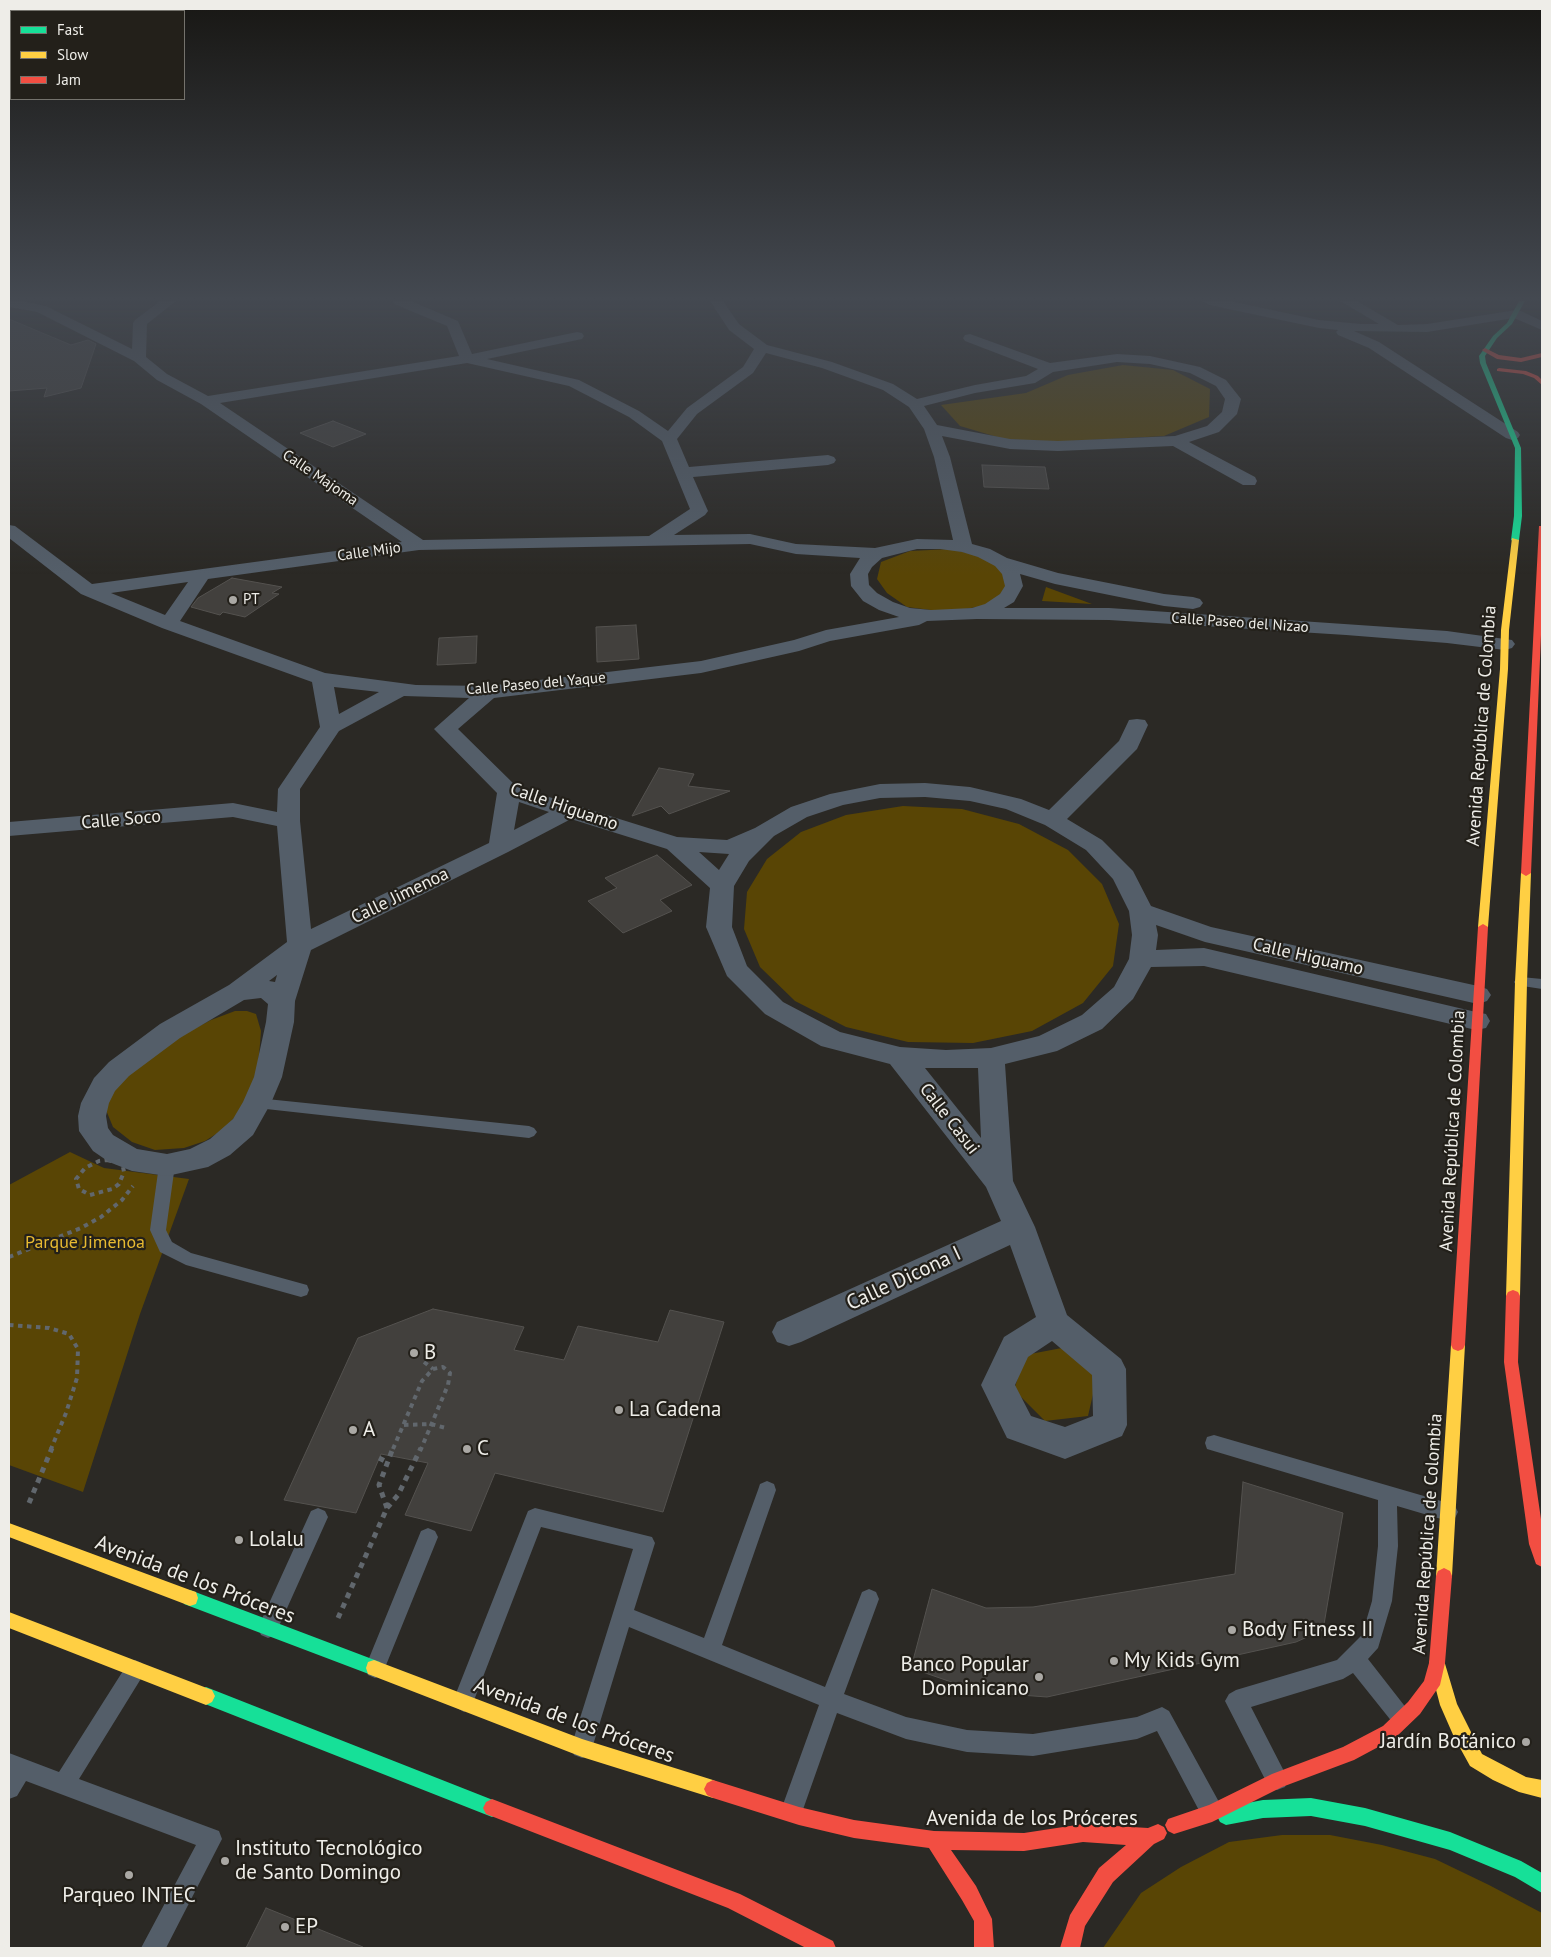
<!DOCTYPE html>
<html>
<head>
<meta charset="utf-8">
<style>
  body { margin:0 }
  #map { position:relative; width:1551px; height:1957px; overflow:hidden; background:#2b2925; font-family:"PT Sans",sans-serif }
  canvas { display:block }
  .frame { position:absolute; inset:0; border:10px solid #eeede8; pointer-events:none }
  .legend { position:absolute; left:10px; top:10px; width:175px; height:90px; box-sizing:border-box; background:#23201a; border:1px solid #74726c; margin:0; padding:6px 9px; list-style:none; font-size:15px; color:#eeede8 }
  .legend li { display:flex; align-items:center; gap:10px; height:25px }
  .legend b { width:25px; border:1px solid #74726c }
</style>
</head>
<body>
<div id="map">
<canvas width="1551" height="1957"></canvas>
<div class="frame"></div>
<ul class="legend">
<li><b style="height:6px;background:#16e098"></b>Fast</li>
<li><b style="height:6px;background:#ffcf43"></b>Slow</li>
<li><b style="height:6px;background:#f24e42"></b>Jam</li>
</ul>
</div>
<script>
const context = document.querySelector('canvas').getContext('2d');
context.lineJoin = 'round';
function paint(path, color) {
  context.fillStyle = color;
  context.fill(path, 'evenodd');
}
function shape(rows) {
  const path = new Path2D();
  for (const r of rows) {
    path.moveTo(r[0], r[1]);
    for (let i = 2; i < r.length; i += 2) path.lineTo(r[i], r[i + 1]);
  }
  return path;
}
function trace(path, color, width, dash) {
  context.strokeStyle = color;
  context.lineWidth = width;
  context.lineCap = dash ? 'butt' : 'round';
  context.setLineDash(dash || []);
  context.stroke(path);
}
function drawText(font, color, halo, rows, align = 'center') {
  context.font = font + ' "PT Sans",sans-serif';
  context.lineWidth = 4.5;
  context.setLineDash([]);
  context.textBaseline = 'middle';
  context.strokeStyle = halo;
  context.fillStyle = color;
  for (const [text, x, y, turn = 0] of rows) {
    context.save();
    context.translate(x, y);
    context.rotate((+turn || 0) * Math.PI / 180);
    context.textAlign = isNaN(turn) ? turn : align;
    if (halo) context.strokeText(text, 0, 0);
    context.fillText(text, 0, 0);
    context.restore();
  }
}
paint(shape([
  [1123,365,1173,370,1210,389,1209,417,1164,436,1054,442,1004,439,960,426,941,405,1026,393,1068,375],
  [950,549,990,558,1004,573,1010,589,989,605,947,612,907,607,887,593,877,579,881,562,910,551],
  [1046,587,1092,604,1042,601],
  [903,806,962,809,1019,824,1068,850,1102,884,1119,924,1113,966,1083,1003,1032,1031,973,1043,908,1042,846,1027,795,1001,760,967,744,929,747,892,767,859,801,832,846,815],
  [235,1011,247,1011,256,1014,261,1031,260,1044,256,1083,242,1109,224,1129,205,1141,184,1148,155,1150,132,1142,113,1127,106,1110,112,1091,130,1072,184,1034,211,1020],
  [70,1152,104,1168,189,1179,140,1314,83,1492,9,1465,9,1185],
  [1067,1347,1097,1377,1088,1416,1045,1421,1014,1390,1025,1355],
  [1282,1835,1330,1835,1382,1845,1435,1859,1489,1885,1542,1913,1542,1948,1103,1948,1141,1893,1181,1867,1229,1842]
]), '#594505');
const building = shape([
  [9,319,71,345,88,340,96,344,81,388,44,397,47,388,9,391,9,319],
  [333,421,366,434,333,447,300,433,333,421],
  [982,465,1045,467,1049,489,984,487,982,465],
  [232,578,282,587,272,593,279,594,245,617,223,612,220,615,191,607,198,598,232,578],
  [636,625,639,659,597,662,596,627,636,625],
  [477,636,476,663,437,665,439,638,477,636],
  [659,768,694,774,688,786,730,791,669,814,661,806,632,816,659,768],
  [657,855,692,885,660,900,672,911,623,933,588,901,617,888,605,878,657,855],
  [433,1309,524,1327,514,1350,564,1360,578,1326,658,1342,670,1310,724,1322,663,1512,495,1473,471,1531,405,1515,428,1463,381,1454,356,1513,284,1500,358,1338,433,1309],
  [1243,1482,1343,1513,1323,1630,1296,1642,1047,1697,980,1692,911,1668,932,1589,986,1608,1033,1607,1235,1574,1243,1482],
  [266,1908,363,1947,363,1948,246,1948,266,1908]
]);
paint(building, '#42403d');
trace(building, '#54524f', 1);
trace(shape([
  [107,1160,119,1163,123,1167,124,1172,119,1184,112,1189,90,1195,79,1189,76,1179,85,1168,99,1161,107,1160],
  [9,1257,81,1228,101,1217,122,1200,133,1186],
  [9,1325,49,1328,69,1334,78,1349,77,1378,66,1413,51,1449],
  [424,1362,433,1369],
  [404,1425,431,1424,446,1428],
  [393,1449,422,1381,433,1369,443,1367,450,1373,448,1385,421,1449]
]), '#61676d', 4, [4.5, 4.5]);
trace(shape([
  [379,1458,387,1462],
  [29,1503,52,1448],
  [387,1508,379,1485,393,1448],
  [387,1508,398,1495,421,1448],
  [338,1618,387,1508]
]), '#61676d', 5, [5.5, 5.5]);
paint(shape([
  [1521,977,1542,979,1542,989,1516,985,1514,982,1516,979,1521,977],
  [257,1098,529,1126,534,1128,537,1132,534,1136,529,1138,257,1108,252,1107,250,1103,252,1099,257,1098],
  [167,1159,173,1161,175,1165,166,1230,172,1242,191,1253,307,1285,309,1290,307,1295,301,1297,186,1265,160,1252,150,1230,159,1165,161,1161,167,1159],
  [1214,1435,1448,1503,1455,1506,1458,1512,1455,1518,1448,1521,1397,1506,1398,1546,1392,1601,1378,1648,1368,1659,1407,1709,1411,1716,1407,1723,1400,1727,1393,1723,1353,1673,1343,1679,1251,1707,1288,1779,1285,1787,1277,1790,1269,1787,1225,1701,1229,1694,1236,1690,1337,1660,1362,1635,1372,1601,1378,1546,1378,1500,1207,1449,1205,1443,1207,1437,1214,1435],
  [767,1481,774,1484,776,1490,722,1645,825,1687,862,1592,869,1589,876,1592,879,1599,844,1694,906,1717,967,1730,1033,1734,1137,1717,1162,1707,1169,1711,1219,1802,1222,1810,1219,1818,1211,1821,1203,1818,1157,1731,1137,1739,1033,1756,967,1752,906,1739,837,1713,800,1818,792,1821,784,1818,781,1810,819,1705,629,1627,590,1755,582,1758,574,1755,571,1747,633,1549,541,1527,471,1708,464,1712,457,1708,453,1701,528,1511,535,1508,652,1537,655,1543,634,1610,704,1638,758,1490,760,1484,767,1481],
  [318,1508,325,1511,328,1517,275,1635,268,1638,261,1635,258,1628,261,1621,311,1511,318,1508],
  [428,1528,435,1531,438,1537,382,1675,375,1678,368,1675,365,1668,421,1531,428,1528],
  [135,1660,142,1663,145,1670,142,1677,79,1779,219,1831,222,1839,166,1948,141,1948,196,1845,26,1781,17,1796,9,1799,9,1753,59,1772,128,1663,135,1660]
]), '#545e69');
paint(shape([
  [9,301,22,301,46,306,132,349,133,323,135,320,160,301,176,301,147,324,146,357,167,374,208,396,459,356,447,326,394,304,393,301,411,301,458,321,472,354,577,332,582,333,584,336,582,339,487,359,579,380,639,411,668,431,687,408,743,367,754,349,729,330,710,301,723,301,739,324,767,345,832,362,893,384,917,399,975,385,1026,376,1038,369,965,341,963,338,965,335,970,334,1050,363,1117,354,1150,356,1200,367,1226,380,1241,399,1237,414,1219,432,1189,442,1255,477,1257,481,1255,485,1243,485,1173,446,1058,451,1010,449,942,436,950,457,972,544,990,549,1007,558,1058,573,1164,594,1193,597,1200,599,1203,603,1200,607,1193,609,1164,606,1055,584,1020,574,1023,586,1014,602,1004,608,1109,608,1447,631,1512,640,1515,644,1512,648,1505,650,1447,643,1346,635,1109,620,977,619,927,621,919,625,830,641,799,651,701,673,494,698,458,729,517,787,677,837,727,840,755,828,791,807,830,794,880,784,925,783,970,787,1021,799,1049,810,1119,741,1129,720,1137,719,1145,720,1148,725,1137,749,1067,819,1102,840,1133,871,1151,906,1211,927,1478,986,1487,989,1491,995,1487,1001,1478,1004,1205,942,1156,925,1158,935,1156,950,1204,948,1476,1012,1486,1014,1490,1021,1486,1028,1476,1030,1204,966,1151,967,1133,999,1102,1029,1057,1051,1005,1064,1013,1181,1035,1227,1067,1315,1121,1359,1126,1369,1127,1425,1122,1436,1065,1459,1007,1438,981,1385,1004,1337,1036,1317,1010,1245,801,1342,789,1346,777,1342,772,1332,777,1322,1001,1221,986,1187,890,1064,821,1046,765,1014,727,976,706,927,710,888,667,849,571,819,508,852,311,950,295,1001,294,1022,282,1077,271,1103,253,1135,230,1155,208,1167,167,1176,132,1171,109,1162,93,1151,79,1131,78,1116,81,1103,94,1078,109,1062,160,1024,229,985,287,942,277,826,233,817,9,836,9,822,233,803,277,812,278,789,320,727,312,682,162,628,81,594,9,538,9,525,15,526,92,584,402,542,201,404,157,380,134,361,37,312,9,307,9,301],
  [766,353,822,368,883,390,909,407,924,429,934,457,953,540,917,539,875,548,796,544,750,534,674,535,705,515,708,511,693,477,828,465,834,463,836,460,834,457,828,455,689,467,677,439,697,414,753,373,766,353],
  [1117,362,1150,364,1190,373,1216,386,1225,399,1222,412,1207,426,1175,436,1058,441,1010,439,937,425,924,406,975,393,1035,383,1053,372,1117,362],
  [467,363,569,386,629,417,662,441,690,509,649,536,423,540,220,403,467,363],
  [750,544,796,554,860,558,850,574,851,586,863,601,879,610,899,617,826,630,794,640,701,661,488,686,416,685,325,673,180,621,208,579,419,550,750,544],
  [917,549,940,549,962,552,978,557,995,566,1002,574,1005,586,1000,594,985,604,972,608,931,610,910,608,893,602,877,593,869,585,868,574,872,567,882,558,917,549],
  [188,582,165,615,111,593,188,582],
  [334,687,379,692,339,714,334,687],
  [404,696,469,698,434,729,497,793,489,843,311,929,300,821,300,789,339,731,404,696],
  [925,797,970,801,1006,809,1045,825,1086,850,1113,879,1129,911,1132,935,1129,959,1114,987,1082,1015,1039,1036,991,1048,946,1050,900,1047,840,1032,783,1002,747,966,732,927,734,886,749,861,774,836,807,817,843,805,880,798,925,797],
  [519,802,549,812,514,830,519,802],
  [699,852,729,854,719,870,699,852],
  [277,975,275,982,269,981,277,975],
  [261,998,268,1004,266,1022,254,1077,243,1102,233,1119,210,1139,190,1149,167,1154,137,1149,113,1135,108,1128,106,1116,109,1103,115,1091,129,1076,180,1038,244,1000,261,998],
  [925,1068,978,1068,981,1138,925,1068],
  [1052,1341,1092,1375,1093,1416,1065,1427,1031,1416,1015,1385,1028,1357,1052,1341],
  [1203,301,1230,301,1319,320,1361,324,1379,324,1340,301,1357,301,1398,325,1427,324,1516,310,1521,311,1542,321,1542,330,1514,318,1427,332,1354,331,1379,342,1518,432,1520,435,1518,438,1512,440,1506,438,1369,348,1338,335,1336,332,1338,330,1319,328,1209,305,1203,301]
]), '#545e69');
paint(shape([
  [1519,301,1525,301,1512,324,1497,338,1485,356,1486,363,1521,448,1522,516,1519,540,1515,542,1511,540,1514,516,1515,448,1480,363,1479,356,1493,336,1507,323,1519,301],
  [190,1590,380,1662,382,1668,380,1674,374,1676,184,1604,182,1598,184,1592,190,1590],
  [206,1687,498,1802,501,1808,498,1814,492,1817,200,1702,197,1696,200,1690,206,1687],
  [1311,1798,1365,1808,1450,1832,1521,1861,1542,1873,1542,1893,1515,1877,1450,1850,1365,1826,1311,1816,1263,1818,1226,1825,1220,1822,1217,1816,1220,1810,1226,1807,1263,1800,1311,1798]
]), '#16e098');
paint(shape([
  [1512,538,1519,540,1509,630,1508,669,1488,927,1483,930,1478,927,1500,669,1501,630,1512,538],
  [1526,870,1531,873,1527,982,1520,1296,1518,1300,1513,1302,1508,1300,1506,1296,1515,982,1521,873,1526,870],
  [1458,1339,1463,1341,1465,1345,1452,1576,1450,1581,1444,1584,1438,1581,1436,1576,1451,1345,1453,1341,1458,1339],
  [9,1523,190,1590,196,1592,198,1598,196,1604,190,1606,9,1537,9,1523],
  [9,1612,212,1690,215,1696,212,1702,206,1705,9,1628,9,1612],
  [1437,1655,1443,1657,1457,1704,1482,1754,1526,1777,1542,1780,1542,1798,1519,1792,1493,1780,1470,1766,1454,1737,1440,1705,1429,1663,1431,1657,1437,1655],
  [374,1660,582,1739,713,1780,719,1783,722,1789,719,1795,713,1798,582,1757,368,1674,366,1668,368,1662,374,1660]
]), '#ffcf43');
paint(shape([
  [1485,348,1499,355,1521,358,1542,353,1542,357,1521,362,1497,359,1483,351,1482,350,1485,348],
  [1499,368,1526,371,1538,376,1542,380,1542,385,1534,378,1523,374,1497,371,1497,369,1499,368],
  [1539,526,1542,526,1542,611,1531,873,1526,876,1521,873,1539,526],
  [1483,924,1488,927,1465,1345,1463,1349,1458,1351,1453,1349,1451,1345,1478,927,1483,924],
  [1513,1290,1518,1292,1520,1296,1518,1362,1542,1526,1542,1567,1536,1564,1529,1544,1504,1362,1506,1296,1508,1292,1513,1290],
  [1444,1568,1450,1571,1452,1576,1445,1663,1440,1685,1420,1714,1395,1738,1354,1760,1282,1787,1212,1822,1174,1834,1168,1831,1165,1825,1168,1819,1209,1805,1272,1774,1343,1747,1383,1726,1408,1702,1424,1681,1429,1663,1436,1576,1438,1571,1444,1568],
  [713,1780,799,1807,854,1820,934,1831,1024,1833,1083,1824,1148,1828,1158,1824,1164,1827,1167,1833,1164,1839,1154,1844,1113,1882,1085,1926,1080,1948,1060,1948,1070,1915,1099,1868,1126,1845,1083,1842,1024,1851,951,1850,976,1886,992,1919,994,1948,974,1948,974,1921,962,1900,929,1848,854,1838,799,1825,713,1798,707,1795,704,1789,707,1783,713,1780],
  [492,1799,740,1894,833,1941,836,1948,806,1948,728,1908,486,1814,483,1808,486,1802,492,1799]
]), '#f24e42');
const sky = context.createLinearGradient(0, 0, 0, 575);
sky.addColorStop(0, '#181714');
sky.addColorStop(0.52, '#444951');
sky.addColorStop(1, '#44495100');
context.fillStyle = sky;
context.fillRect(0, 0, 1551, 575);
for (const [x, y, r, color] of [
  [233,600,5,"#aaa8a4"],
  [414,1353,5,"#aaa8a4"],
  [619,1410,5,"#aaa8a4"],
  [353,1430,5,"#aaa8a4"],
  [467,1449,5,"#aaa8a4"],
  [239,1540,5,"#aaa8a4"],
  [1232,1630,5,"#aaa8a4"],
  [1114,1661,5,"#aaa8a4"],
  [1039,1677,5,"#aaa8a4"],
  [1526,1742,5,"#aaa8a4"],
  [225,1861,5,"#aaa8a4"],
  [129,1875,5,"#aaa8a4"],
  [285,1927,5,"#aaa8a4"]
]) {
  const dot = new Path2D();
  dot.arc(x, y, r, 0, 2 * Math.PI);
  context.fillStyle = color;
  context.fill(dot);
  trace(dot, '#23201a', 2);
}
drawText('15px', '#eeede8', '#23201a', [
  ["Calle Majoma",320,478,34],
  ["Calle Mijo",369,552,-8],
  ["Calle Paseo del Nizao",1240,623,4],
  ["Calle Paseo del Yaque",536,684,-5]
]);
drawText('15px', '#eeede8', '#23201a', [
  ["PT",243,600]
], 'left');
drawText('18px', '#eeede8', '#23201a', [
  ["Avenida República de Colombia",1482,726,-86],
  ["Calle Higuamo",564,807,19],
  ["Calle Soco",121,820,-5],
  ["Calle Jimenoa",400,896,-26],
  ["Calle Higuamo",1308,957,13],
  ["Calle Casui",949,1119,52],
  ["Avenida República de Colombia",1453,1131,-87],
  ["Avenida República de Colombia",1428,1534,-86]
]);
drawText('18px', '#e8ba31', '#23201a', [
  ["Parque Jimenoa",85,1243]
]);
drawText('21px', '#eeede8', '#23201a', [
  ["Calle Dicona I",904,1279,-25],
  ["Avenida de los Próceres",195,1580,21],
  ["Avenida de los Próceres",574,1721,20],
  ["Avenida de los Próceres",1032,1819]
]);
drawText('21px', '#eeede8', '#23201a', [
  ["B",424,1353],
  ["La Cadena",629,1410],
  ["A",363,1430],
  ["C",477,1449],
  ["Lolalu",249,1540],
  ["Body Fitness II",1242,1630],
  ["My Kids Gym",1124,1661],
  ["Banco Popular",1029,1665,"right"],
  ["Dominicano",1029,1689,"right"],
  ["Jardín Botánico",1516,1742,"right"],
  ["Instituto Tecnológico",235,1849],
  ["de Santo Domingo",235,1873],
  ["Parqueo INTEC",129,1896,"center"],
  ["EP",295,1927]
], 'left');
</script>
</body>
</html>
